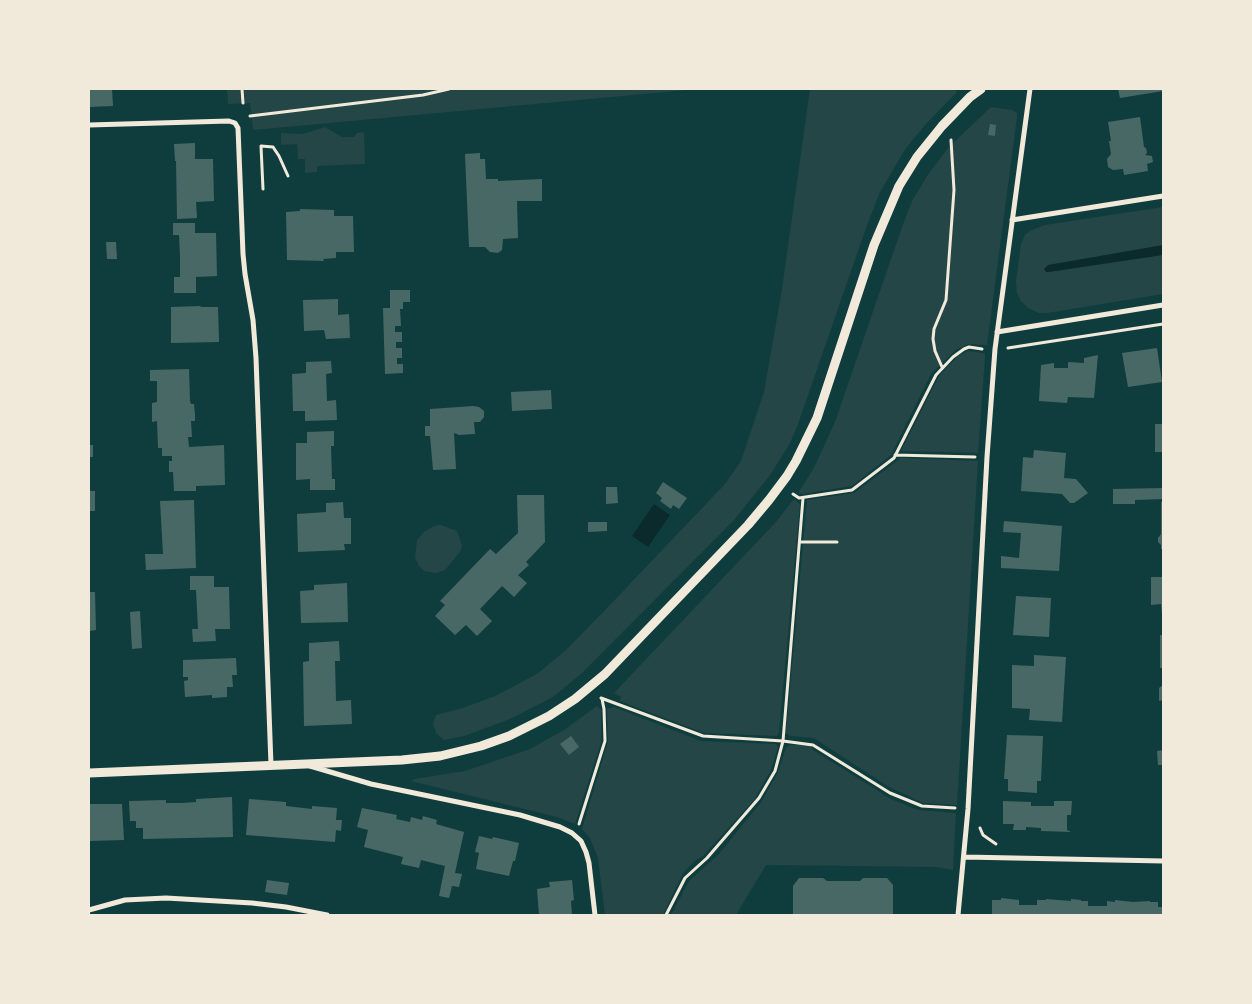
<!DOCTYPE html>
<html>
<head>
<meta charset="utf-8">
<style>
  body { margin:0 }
  #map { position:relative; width:1252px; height:1004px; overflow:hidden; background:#0f3d3e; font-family:"Roboto Serif",serif }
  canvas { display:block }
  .frame { position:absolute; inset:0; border:90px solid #f1e9da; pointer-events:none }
</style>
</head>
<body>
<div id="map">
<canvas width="1252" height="1004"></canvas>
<div class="frame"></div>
</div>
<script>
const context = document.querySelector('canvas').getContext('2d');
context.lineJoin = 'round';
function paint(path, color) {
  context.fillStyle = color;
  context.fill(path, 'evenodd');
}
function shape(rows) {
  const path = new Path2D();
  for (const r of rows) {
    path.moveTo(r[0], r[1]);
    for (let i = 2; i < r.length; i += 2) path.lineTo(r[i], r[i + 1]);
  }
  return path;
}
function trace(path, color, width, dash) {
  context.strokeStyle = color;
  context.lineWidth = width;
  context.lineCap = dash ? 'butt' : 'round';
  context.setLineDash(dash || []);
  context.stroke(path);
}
paint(shape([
  [227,89,698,89,253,130,250,103,228,104],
  [810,89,954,89,957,92,926,124,906,148,880,192,867,225,797,427,789,445,770,475,734,520,582,673,553,697,510,719,464,736,444,740,436,733,433,724,436,715,463,708,495,696,537,674,566,650,607,608,725,484,741,461,764,392,782,289],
  [991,107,1012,110,1017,113,1017,117,987,345,969,344,957,349,947,358,931,374,891,455,852,486,802,494,798,493,814,468,835,422,902,227,912,201,929,173,949,147],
  [325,127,342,137,354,137,357,133,364,132,365,164,317,166,317,172,305,173,305,159,298,159,297,144,281,145,281,133,303,134],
  [1163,207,1163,294,1047,313,1039,313,1028,308,1021,301,1017,293,1016,281,1021,244,1025,235,1030,231,1045,225],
  [968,351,982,353,985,354,985,357,978,453,901,451,939,376,958,356],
  [901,458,978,461,957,805,923,803,913,798,889,787,814,738,790,736,786,733,807,500,854,493],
  [794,499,800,504,779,732,777,736,704,733,620,701,621,697,614,693,776,522],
  [441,525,457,531,462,546,460,552,445,570,436,573,424,571,419,566,415,558,417,540,424,532,434,526],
  [597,706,601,710,601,742,575,824,557,817,411,781,414,779,465,771,530,749,564,730],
  [614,707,701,741,776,744,778,747,771,770,754,800,703,856,696,860,683,873,663,915,605,915,598,858,590,838,582,829,608,742,607,709],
  [790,745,810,745,813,750,891,799,918,810,956,813,953,870,936,867,766,865,736,915,671,915,689,881,719,854,762,801,778,772,786,748]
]), '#244646');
paint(shape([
  [1163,245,1163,255,1049,272,1046,272,1044,269,1048,265],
  [654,504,670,515,648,547,632,536]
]), '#0a2a2b');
paint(shape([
  [89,89,112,89,113,106,89,107],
  [1118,89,1163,89,1163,91,1120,98],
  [1140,117,1144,147,1146,148,1147,153,1145,155,1152,156,1153,162,1147,164,1148,171,1124,175,1123,169,1113,170,1108,167,1107,159,1111,154,1109,141,1111,141,1108,122],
  [990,124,996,125,995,136,988,135],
  [195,143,195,159,213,159,214,201,196,202,197,218,177,219,176,161,175,161,174,144],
  [480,153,480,159,485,159,486,179,498,179,498,181,542,179,542,201,517,201,518,238,503,239,502,250,498,253,490,252,485,247,469,247,465,154],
  [300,209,334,210,334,216,353,216,354,252,336,252,336,258,323,259,324,261,287,260,286,212,300,211],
  [173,223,195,223,195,233,216,233,217,276,196,277,196,293,174,293,174,277,180,277,180,257,179,235,173,235],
  [106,242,116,242,117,259,107,259],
  [390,290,410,290,410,302,403,302,403,309,400,309,401,326,395,326,395,332,402,332,402,342,396,342,396,348,402,348,402,358,397,358,397,364,403,364,403,373,385,374,383,308,390,308],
  [338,299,338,315,349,314,350,338,326,339,324,330,304,331,303,300],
  [200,306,201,307,218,307,219,342,171,343,171,307],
  [1157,348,1162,382,1128,387,1122,353],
  [1098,355,1094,398,1068,397,1067,403,1039,401,1041,365,1054,363,1054,368,1068,368,1068,362,1084,363,1084,358],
  [331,361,332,373,326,374,327,401,336,400,337,420,305,421,305,411,293,411,292,374,306,373,306,362],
  [189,369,190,401,191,404,194,404,195,415,195,421,191,421,192,437,188,437,189,447,224,445,225,485,196,486,196,491,174,491,173,472,169,472,169,461,172,461,172,456,162,456,162,448,158,448,157,421,152,422,152,403,157,402,157,381,150,381,150,370],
  [551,390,552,409,512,411,511,392],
  [473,406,479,407,484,411,484,417,480,422,474,422,475,434,459,435,454,433,456,469,433,470,430,436,425,436,425,426,430,426,430,409],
  [1155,424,1163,424,1163,452,1155,452],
  [334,431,334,446,331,446,332,479,335,479,335,490,310,490,310,479,296,480,296,443,307,443,307,432],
  [89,445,93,445,93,457,89,457],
  [1034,450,1066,453,1064,478,1076,479,1088,493,1074,503,1070,503,1062,494,1021,491,1023,457,1033,458],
  [663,482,687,498,679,509,673,505,671,509,660,501,662,498,656,493],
  [606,487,617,487,618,503,606,504],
  [1163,488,1163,499,1135,500,1135,504,1113,504,1113,489],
  [89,491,95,491,95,511,89,511],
  [517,495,544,495,545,542,526,562,529,565,518,575,527,583,514,597,502,586,480,609,492,621,477,636,466,625,455,635,435,616,445,605,440,601,490,549,496,554,518,533],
  [194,500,196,568,146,570,145,554,163,554,160,501],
  [343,502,344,518,351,518,351,544,344,544,345,550,298,552,297,514,326,512,326,503],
  [1161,502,1163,502,1163,549,1161,549,1161,545,1158,542,1158,538,1161,534],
  [1004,521,1062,526,1059,571,1001,568,1001,556,1019,558,1021,533,1003,532],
  [588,522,607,522,607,531,588,532],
  [190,576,214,576,214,587,229,587,230,629,215,629,216,641,193,642,192,629,198,629,196,590,190,590],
  [1151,577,1163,577,1163,614,1162,614,1161,604,1151,605],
  [347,583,348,622,301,623,300,591,314,590,314,585],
  [89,592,95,592,96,630,89,631],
  [1016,596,1051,598,1049,637,1013,635],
  [140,611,142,648,132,649,130,612],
  [1160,635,1163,635,1163,668,1160,668],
  [339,641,340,661,335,661,336,701,351,700,352,724,304,726,303,662,309,661,309,643],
  [1034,655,1066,657,1062,722,1029,720,1030,709,1012,708,1012,665,1034,666],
  [236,658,237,675,232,675,233,687,227,687,227,697,212,698,212,695,185,697,184,681,188,680,188,677,183,677,183,660],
  [1163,685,1163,700,1159,701,1159,688],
  [1007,735,1043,736,1041,781,1037,781,1037,793,1008,791,1008,779,1004,779],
  [571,736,579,747,569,755,560,744],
  [1163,750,1163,765,1158,765,1157,751],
  [232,797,233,837,143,839,143,828,136,828,136,821,130,821,129,801,166,800,166,803,182,803,196,802,196,799],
  [249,799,286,802,286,806,312,809,312,806,337,808,336,820,342,820,341,831,336,830,335,842,246,835],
  [1003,801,1031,802,1031,806,1054,806,1054,801,1072,801,1071,815,1067,815,1067,830,1071,832,1041,831,1041,828,1026,827,1026,830,1013,830,1014,824,1003,824],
  [89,804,122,804,124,840,89,841],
  [362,808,397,815,396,819,410,822,411,817,422,820,423,816,437,820,436,824,464,832,455,873,462,874,459,887,452,886,449,898,439,896,445,866,421,860,419,868,401,864,403,857,364,847,368,830,357,827],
  [479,836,492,839,493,837,519,843,515,861,513,861,509,876,476,869,479,853,475,852],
  [799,878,823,878,827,881,860,881,863,878,887,878,893,885,893,915,793,915,793,886],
  [267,880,289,883,287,895,265,892],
  [572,880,574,900,571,901,572,915,539,915,537,889,550,887,549,882],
  [1001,898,1019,900,1019,905,1037,905,1037,900,1046,900,1046,899,1071,901,1071,899,1081,900,1081,901,1088,901,1088,906,1107,906,1107,901,1115,902,1115,900,1133,902,1150,901,1150,902,1158,902,1158,907,1163,907,1163,915,992,915,992,900,1001,900]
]), '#486865');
trace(shape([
  [242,89,243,103],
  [250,116,423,95,449,89],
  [263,189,261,146,273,147,279,156,288,176],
  [1008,348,1163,324],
  [942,367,935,351,933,339,934,329,946,300,954,190,951,140],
  [895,455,975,457],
  [793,494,799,498,852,490,894,458,936,375,953,357,964,349,969,347,982,349],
  [800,542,837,542],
  [601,698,703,736,783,741,813,745,890,793,922,806,955,808],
  [579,824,605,741,604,709,602,699],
  [980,828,983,835,996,844],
  [666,915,685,878,707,858,759,798,775,771,783,741,803,498]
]), '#f1e9da', 3);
trace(shape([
  [89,125,229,121,235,123,238,128,243,254,245,274,253,320,256,358,271,765],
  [1012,220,1163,196],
  [997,332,1163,305],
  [310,766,371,784,520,815,560,827,572,833,581,841,586,852,589,863,595,915],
  [964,857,1163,861],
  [89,910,125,900,166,898,252,903,286,907,327,915],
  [958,915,968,809,987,457,995,349,1030,89]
]), '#f1e9da', 5);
trace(shape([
  [89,773,402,760,440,756,481,746,509,736,549,716,575,699,605,674,748,525,769,500,787,476,796,461,817,418,874,245,899,186,917,157,942,126,970,97,981,89]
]), '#f1e9da', 9);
</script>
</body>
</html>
